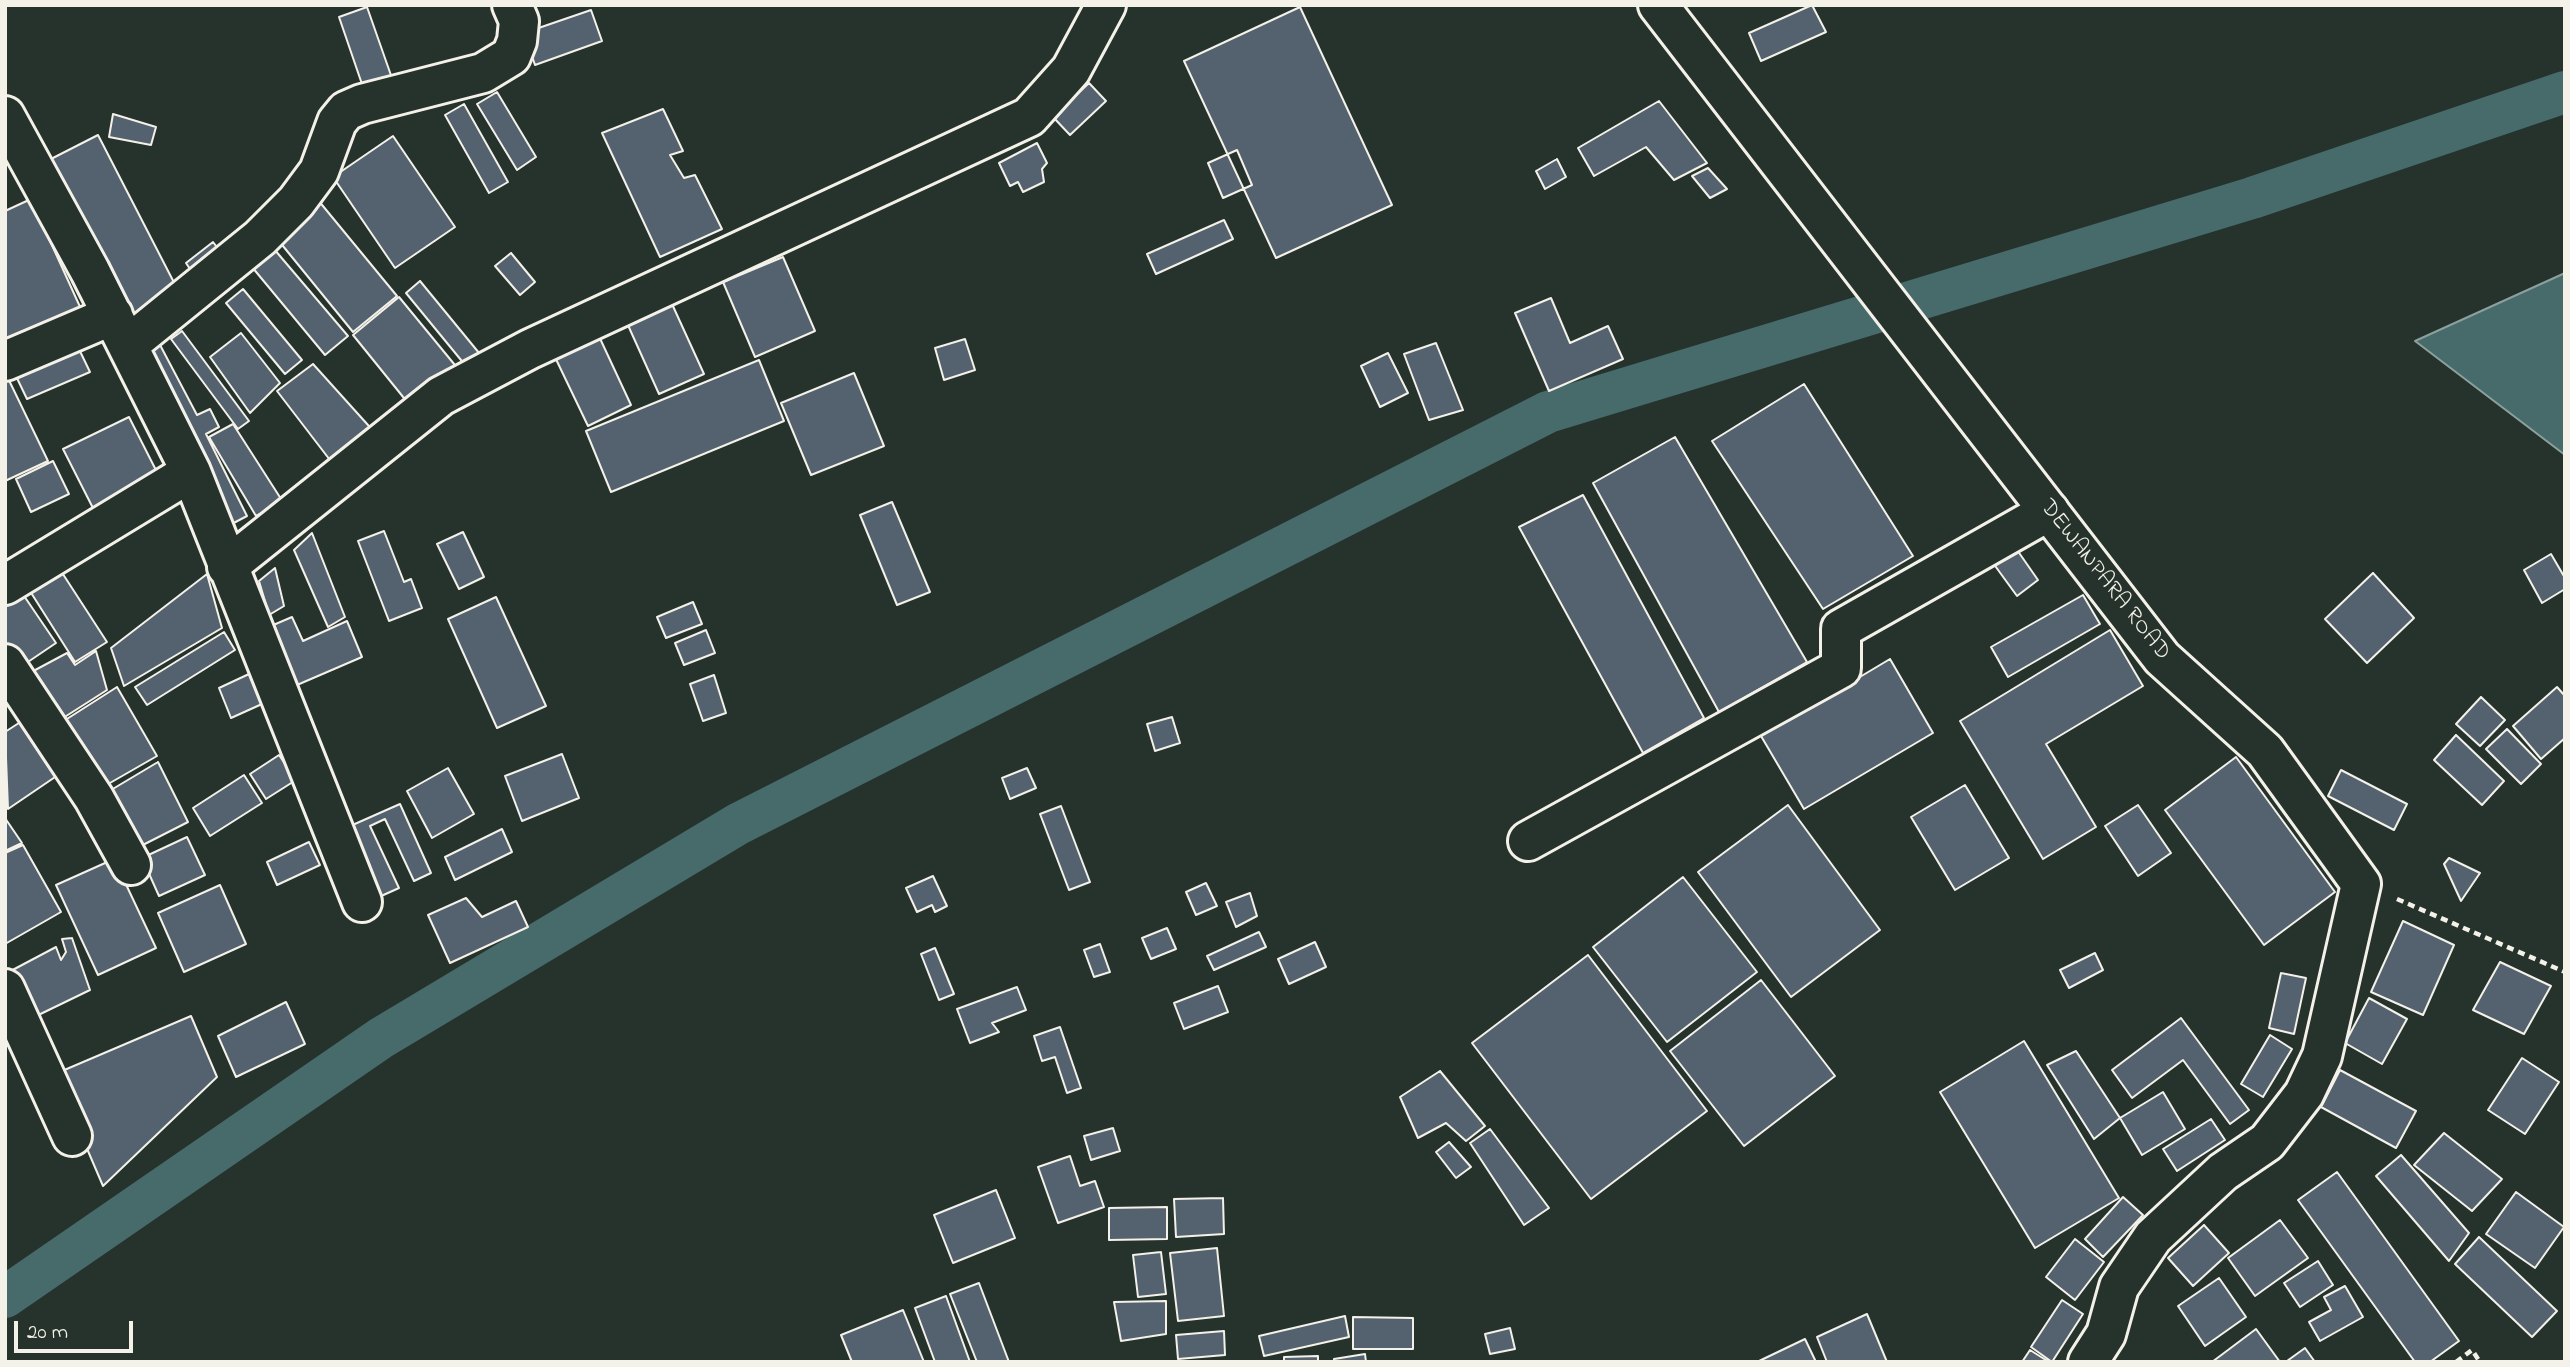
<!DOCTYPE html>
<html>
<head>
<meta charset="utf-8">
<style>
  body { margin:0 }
  #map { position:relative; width:2570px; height:1367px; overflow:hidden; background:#26332d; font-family:"Indie Flower",sans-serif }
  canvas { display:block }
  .frame { position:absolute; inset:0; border:7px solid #f4f1e8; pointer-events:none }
  .scale { position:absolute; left:14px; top:1321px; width:119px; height:32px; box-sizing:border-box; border:4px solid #f4f1e8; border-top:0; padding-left:9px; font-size:21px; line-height:24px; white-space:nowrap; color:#f4f1e8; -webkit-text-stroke:5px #26332d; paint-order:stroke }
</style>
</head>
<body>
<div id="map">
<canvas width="2570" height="1367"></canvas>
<div class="frame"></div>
<div class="scale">20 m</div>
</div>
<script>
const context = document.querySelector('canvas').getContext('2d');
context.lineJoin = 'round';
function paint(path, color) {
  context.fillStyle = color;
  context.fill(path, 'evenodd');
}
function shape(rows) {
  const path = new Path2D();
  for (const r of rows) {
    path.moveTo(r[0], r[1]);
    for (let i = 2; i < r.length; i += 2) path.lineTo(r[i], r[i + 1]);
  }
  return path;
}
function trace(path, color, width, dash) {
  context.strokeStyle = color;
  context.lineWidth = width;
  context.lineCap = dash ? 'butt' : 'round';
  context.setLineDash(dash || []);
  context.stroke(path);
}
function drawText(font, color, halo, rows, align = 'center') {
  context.font = font + ' "Indie Flower",sans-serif';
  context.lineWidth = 5;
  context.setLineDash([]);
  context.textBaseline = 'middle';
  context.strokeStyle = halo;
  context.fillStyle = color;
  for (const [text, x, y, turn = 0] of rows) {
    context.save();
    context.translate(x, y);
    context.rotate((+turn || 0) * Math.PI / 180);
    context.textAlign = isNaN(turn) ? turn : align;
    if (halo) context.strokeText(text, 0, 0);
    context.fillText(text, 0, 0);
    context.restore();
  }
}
const water = shape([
  [2565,273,2565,455,2415,341,2565,273]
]);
paint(water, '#476b6b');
trace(water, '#8ca19d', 2);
trace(shape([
  [5,1297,381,1038,738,824,1548,412,2252,198,2565,92]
]), '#476b6b', 42);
const building = shape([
  [1812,5,1826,32,1761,61,1749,33,1812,5],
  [367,7,393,81,364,90,339,17,367,7],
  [1300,7,1392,205,1276,258,1184,61,1300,7],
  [591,10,602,41,535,65,524,33,591,10],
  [1089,83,1106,101,1070,135,1053,117,1089,83],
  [497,92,536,157,517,170,477,104,497,92],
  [1659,101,1707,163,1674,180,1646,147,1594,176,1578,148,1659,101],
  [464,104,508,182,489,193,445,115,464,104],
  [663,109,683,151,670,155,684,178,695,175,722,229,660,257,602,133,663,109],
  [113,114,156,127,151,145,109,137,113,114],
  [98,135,183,300,133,326,49,160,98,135],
  [393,136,455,227,395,268,333,177,393,136],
  [1037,143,1047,163,1042,169,1044,182,1023,192,1018,182,1010,186,999,163,1037,143],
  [1237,150,1252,185,1223,198,1208,163,1237,150],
  [1557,159,1566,177,1545,189,1536,171,1557,159],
  [1708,168,1727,189,1710,198,1692,176,1708,168],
  [31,199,81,309,5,344,5,211,31,199],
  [318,200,397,296,353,332,274,235,318,200],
  [1224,220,1233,239,1156,274,1147,254,1224,220],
  [213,242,226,259,198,281,186,263,213,242],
  [274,249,348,336,325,355,252,267,274,249],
  [511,253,535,282,520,295,495,266,511,253],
  [783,257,815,331,755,357,723,282,783,257],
  [420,281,484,359,470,371,406,293,420,281],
  [243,289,302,360,285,374,226,303,243,289],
  [399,297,459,370,412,408,353,335,399,297],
  [1551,298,1570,343,1608,326,1623,359,1549,391,1515,313,1551,298],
  [672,304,704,374,659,394,627,323,672,304],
  [182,331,249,421,238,429,171,339,182,331],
  [597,332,631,405,588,426,553,353,597,332],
  [241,333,280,383,250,413,210,357,241,333],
  [965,339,975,370,944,380,935,348,965,339],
  [159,343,197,415,210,409,219,427,206,434,247,516,226,527,138,354,159,343],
  [1436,343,1463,410,1429,420,1404,354,1436,343],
  [77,345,90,372,27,399,14,372,77,345],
  [1388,353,1408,393,1380,407,1361,366,1388,353],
  [759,360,784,421,611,492,586,431,759,360],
  [313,364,377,435,333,464,277,391,313,364],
  [5,372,48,461,5,481,5,372],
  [854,373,884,446,811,475,781,403,854,373],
  [1804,384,1913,556,1823,609,1712,441,1804,384],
  [129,417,163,484,97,516,63,449,129,417],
  [233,424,283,502,256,516,209,437,233,424],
  [1675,437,1807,662,1719,712,1593,483,1675,437],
  [53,461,69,494,31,512,16,479,53,461],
  [1583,495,1704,718,1643,753,1519,527,1583,495],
  [892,502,930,592,897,605,860,515,892,502],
  [384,531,404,582,411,579,422,608,389,621,358,541,384,531],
  [463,532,484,577,459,589,437,544,463,532],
  [312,533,345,617,328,627,294,550,312,533],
  [2015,547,2038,580,2017,596,1993,563,2015,547],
  [2551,554,2565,578,2565,589,2542,603,2524,570,2551,554],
  [59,568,107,642,75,662,28,588,59,568],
  [275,568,284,606,269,615,259,581,275,568],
  [2373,573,2414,618,2367,663,2325,619,2373,573],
  [207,574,222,628,124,686,111,648,207,574],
  [18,587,56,643,19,668,5,647,5,596,18,587],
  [2083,595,2100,624,2008,677,1991,647,2083,595],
  [496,597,546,706,497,728,448,619,496,597],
  [693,602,702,624,666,638,657,617,693,602],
  [292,617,303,641,347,621,362,657,297,685,271,626,292,617],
  [706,630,715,653,684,665,675,643,706,630],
  [2110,630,2143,686,2046,744,2096,827,2043,859,1960,721,2110,630],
  [224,632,235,650,147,705,135,687,224,632],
  [96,651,107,690,49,727,24,676,67,653,75,665,96,651],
  [1890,659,1933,733,1804,809,1761,736,1890,659],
  [249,674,262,704,231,718,219,688,249,674],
  [714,675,726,713,703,721,690,684,714,675],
  [117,687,157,756,96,791,59,724,117,687],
  [2557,687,2565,696,2565,738,2541,759,2513,726,2557,687],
  [2481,697,2505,720,2480,746,2456,724,2481,697],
  [1172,717,1180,743,1155,751,1147,724,1172,717],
  [25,719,61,773,8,809,5,732,25,719],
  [2507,729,2541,764,2521,784,2486,749,2507,729],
  [2456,735,2504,781,2482,805,2434,760,2456,735],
  [562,754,579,798,522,821,505,776,562,754],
  [279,755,296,780,266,799,250,774,279,755],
  [2236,757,2335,892,2264,945,2165,810,2236,757],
  [158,762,188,822,135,849,101,796,158,762],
  [448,768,474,814,432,838,407,791,448,768],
  [1027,768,1036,788,1010,799,1002,778,1027,768],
  [2341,770,2407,804,2394,830,2328,796,2341,770],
  [244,775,262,803,210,836,193,808,244,775],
  [1965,785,2009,858,1955,890,1911,817,1965,785],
  [400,804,431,873,414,881,385,819,370,826,399,888,379,897,348,827,400,804],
  [1788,805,1880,930,1791,997,1698,872,1788,805],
  [2138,805,2171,853,2138,876,2105,826,2138,805],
  [1061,806,1090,882,1069,890,1040,814,1061,806],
  [5,818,22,843,5,851,5,818],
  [502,829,512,852,455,880,445,857,502,829],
  [187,837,205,875,159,896,142,858,187,837],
  [309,842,320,865,277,885,267,862,309,842],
  [23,845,61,912,5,944,5,853,23,845],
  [2449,858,2480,873,2461,901,2444,864,2449,858],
  [114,859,156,948,98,975,56,885,114,859],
  [933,876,947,906,935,912,932,905,917,912,906,888,933,876],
  [1683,877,1757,972,1667,1042,1593,947,1683,877],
  [1206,883,1217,906,1196,915,1186,892,1206,883],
  [220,885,246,944,184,972,158,913,220,885],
  [1250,893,1257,916,1236,927,1226,902,1250,893],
  [466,898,482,917,516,901,528,927,450,963,428,915,466,898],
  [2403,921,2454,945,2423,1015,2371,992,2403,921],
  [1167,928,1176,949,1151,959,1142,938,1167,928],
  [1259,932,1266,947,1214,970,1207,956,1259,932],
  [72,938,90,990,26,1021,5,974,56,947,61,960,66,952,62,939,72,938],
  [1315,942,1326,967,1289,984,1278,959,1315,942],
  [1100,944,1110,972,1094,977,1084,950,1100,944],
  [935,948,954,994,939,1000,921,954,935,948],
  [2095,953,2103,970,2069,988,2060,970,2095,953],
  [1588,955,1707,1111,1591,1199,1472,1043,1588,955],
  [2500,962,2551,986,2524,1034,2473,1010,2500,962],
  [2281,973,2306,978,2294,1034,2269,1028,2281,973],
  [1761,980,1835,1076,1744,1146,1670,1051,1761,980],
  [1218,986,1228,1012,1184,1029,1174,1003,1218,986],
  [1017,987,1026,1010,992,1023,999,1032,970,1043,957,1009,1017,987],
  [2369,998,2407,1019,2382,1064,2345,1043,2369,998],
  [286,1002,305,1044,236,1077,218,1036,286,1002],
  [191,1016,217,1077,103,1186,55,1074,191,1016],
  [2181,1018,2249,1110,2230,1124,2183,1060,2132,1098,2112,1070,2181,1018],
  [1060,1027,1081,1088,1067,1093,1055,1057,1042,1061,1034,1036,1060,1027],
  [2270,1035,2292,1049,2263,1097,2241,1084,2270,1035],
  [2024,1041,2119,1198,2035,1248,1940,1092,2024,1041],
  [2076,1051,2120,1118,2094,1139,2047,1065,2076,1051],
  [2522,1058,2559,1082,2525,1134,2488,1110,2522,1058],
  [2340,1070,2416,1111,2396,1148,2321,1107,2340,1070],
  [1440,1071,1485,1126,1466,1141,1446,1123,1418,1138,1400,1097,1440,1071],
  [2163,1092,2185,1129,2142,1155,2120,1118,2163,1092],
  [2211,1119,2225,1140,2177,1171,2163,1149,2211,1119],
  [1113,1128,1120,1151,1091,1160,1084,1136,1113,1128],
  [1490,1129,1549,1208,1524,1225,1470,1143,1490,1129],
  [2444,1133,2502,1179,2472,1211,2414,1165,2444,1133],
  [1449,1142,1471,1167,1456,1178,1436,1152,1449,1142],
  [2401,1155,2469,1233,2449,1261,2376,1176,2401,1155],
  [1070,1156,1080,1186,1095,1181,1104,1207,1058,1223,1038,1167,1070,1156],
  [2337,1172,2459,1341,2430,1362,2415,1362,2298,1200,2337,1172],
  [996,1190,1015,1238,953,1263,934,1215,996,1190],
  [2516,1192,2564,1227,2535,1268,2486,1234,2516,1192],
  [2123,1197,2143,1215,2103,1257,2085,1239,2123,1197],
  [1223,1198,1224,1234,1176,1237,1174,1199,1223,1198],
  [1167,1207,1167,1239,1109,1240,1109,1208,1167,1207],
  [2280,1220,2308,1258,2255,1296,2228,1258,2280,1220],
  [2204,1225,2229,1253,2193,1286,2168,1258,2204,1225],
  [2479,1237,2557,1311,2532,1337,2455,1264,2479,1237],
  [2075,1239,2104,1262,2075,1300,2046,1277,2075,1239],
  [1217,1248,1224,1316,1178,1321,1170,1253,1217,1248],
  [1161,1252,1166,1294,1138,1297,1133,1255,1161,1252],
  [2318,1261,2333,1285,2300,1307,2284,1283,2318,1261],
  [2219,1278,2246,1317,2205,1346,2178,1306,2219,1278],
  [979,1283,1009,1362,977,1362,950,1294,979,1283],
  [2345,1286,2363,1317,2320,1341,2309,1322,2331,1310,2324,1297,2345,1286],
  [946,1296,970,1362,935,1362,915,1308,946,1296],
  [2062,1300,2083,1314,2052,1362,2031,1347,2062,1300],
  [1166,1301,1166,1334,1121,1341,1114,1302,1166,1301],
  [903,1310,924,1362,852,1362,841,1335,903,1310],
  [1867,1314,1887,1362,1827,1362,1817,1337,1867,1314],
  [1345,1316,1349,1337,1264,1356,1259,1336,1345,1316],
  [1353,1317,1413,1318,1413,1349,1353,1349,1353,1317],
  [1510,1328,1515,1349,1490,1354,1485,1334,1510,1328],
  [2256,1329,2280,1362,2212,1362,2256,1329],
  [1224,1331,1225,1355,1178,1359,1176,1335,1224,1331],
  [1805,1339,1816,1362,1757,1362,1805,1339],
  [2305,1348,2315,1362,2287,1362,2287,1361,2305,1348],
  [2030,1350,2049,1362,2022,1362,2030,1350],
  [1365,1354,1366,1362,1334,1362,1334,1359,1365,1354],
  [1318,1356,1318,1362,1284,1362,1284,1357,1318,1356]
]);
paint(building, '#54626f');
trace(building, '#f4f1e8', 2);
const minor = shape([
  [5,116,90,271,191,472,362,902],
  [128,345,260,238,296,202,319,171,337,122,346,111,362,104,483,73,511,56,517,41,519,21,512,5],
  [5,361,113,315],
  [227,567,441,396,530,349,1029,117,1071,70,1106,5],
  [5,585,191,472],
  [5,664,94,798,131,865],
  [1528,841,1841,668,1841,629,2049,511],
  [5,989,72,1136]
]);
const tertiary = shape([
  [1658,5,2162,658,2265,751,2361,884,2322,1056,2304,1094,2267,1142,2223,1172,2153,1237,2119,1287,2106,1334,2088,1362]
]);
trace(minor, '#f4f1e8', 44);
trace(tertiary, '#f4f1e8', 44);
trace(shape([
  [2397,899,2565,972],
  [2456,1362,2472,1350,2480,1362]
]), '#f4f1e8', 4.5, [7, 5]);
trace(minor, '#26332d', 38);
trace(tertiary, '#26332d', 38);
drawText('23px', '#f4f1e8', '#26332d', [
  ["DEWANPARA ROAD",2104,581,52]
]);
</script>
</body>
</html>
